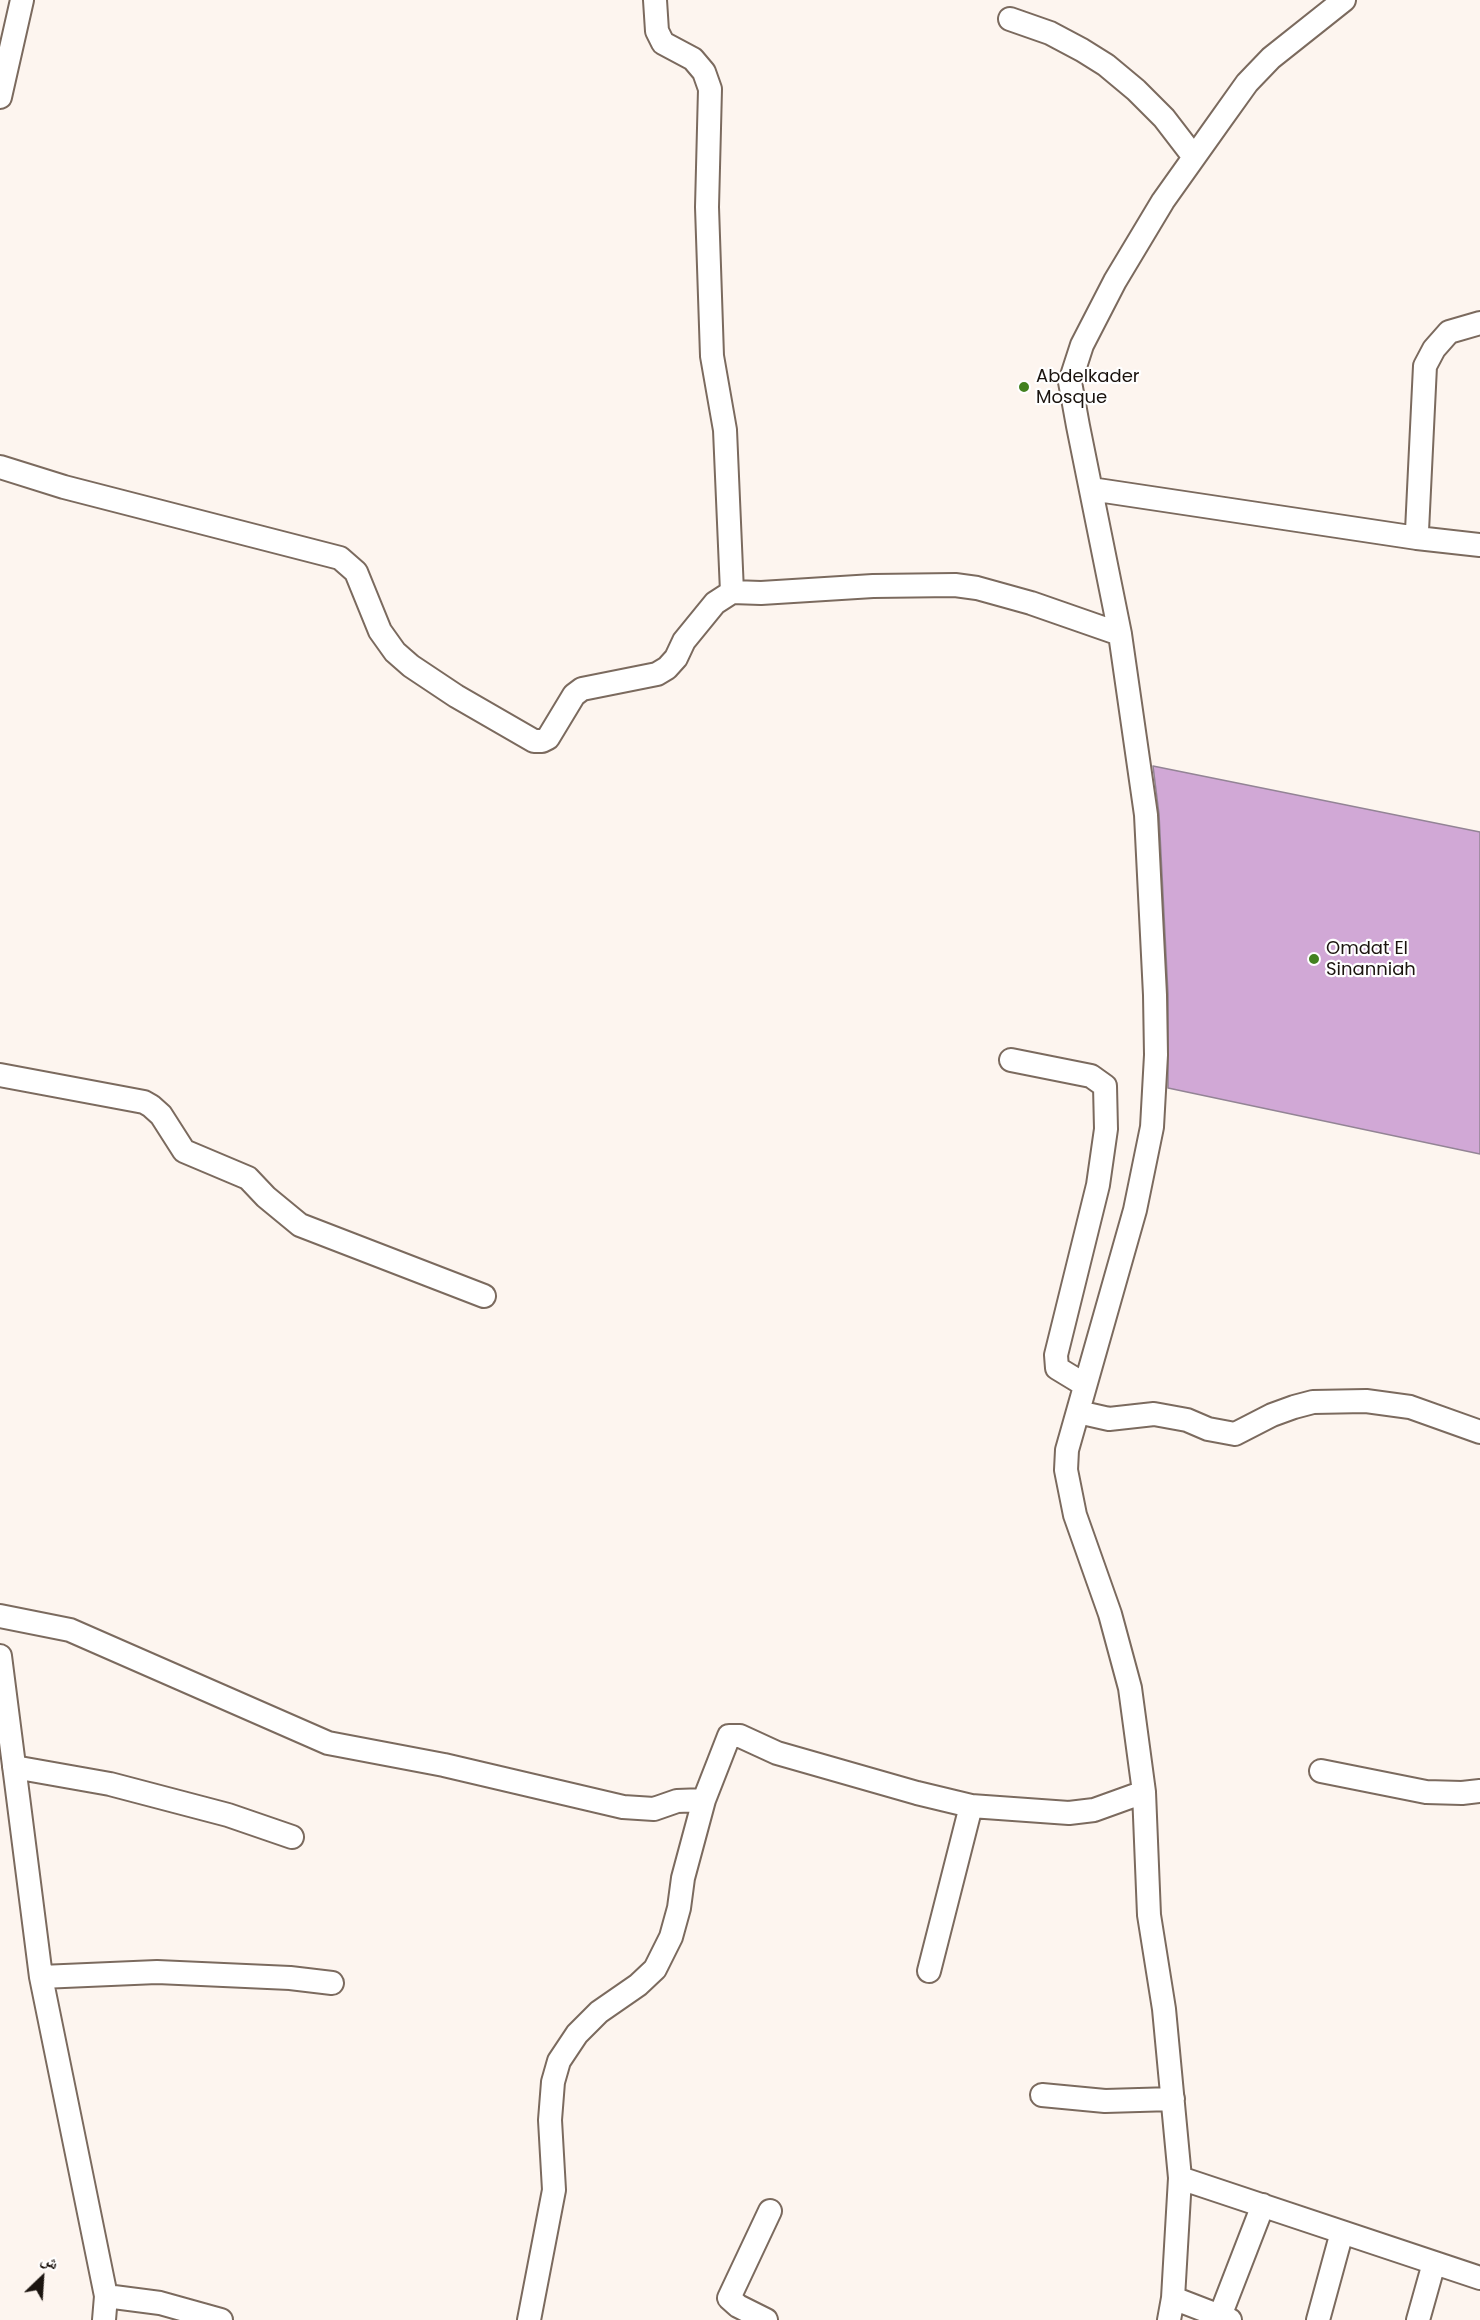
<!DOCTYPE html>
<html>
<head>
<meta charset="utf-8">
<style>
  body { margin:0 }
  #map { position:relative; width:1480px; height:2320px; overflow:hidden; background:#fdf5ef; font-family:Poppins,"Noto Naskh Arabic",sans-serif }
  canvas { display:block }
  .north { position:absolute; left:12px; top:2248px; width:60px; height:60px; -webkit-text-stroke:4px #fff; paint-order:stroke; rotate:25deg; font-size:16px; font-weight:700; line-height:24px; text-align:center; color:#1b140f }
  .north::after { content:''; display:block; margin:auto; width:21px; height:27px; background:#1b140f; clip-path:polygon(50% 0,100% 100%,50% 72%,0 100%) }
</style>
</head>
<body>
<div id="map">
<canvas width="1480" height="2320"></canvas>
<div class="north">ش</div>
</div>
<script>
const context = document.querySelector('canvas').getContext('2d');
context.lineJoin = 'round';
function paint(path, color) {
  context.fillStyle = color;
  context.fill(path, 'evenodd');
}
function shape(rows) {
  const path = new Path2D();
  for (const r of rows) {
    path.moveTo(r[0], r[1]);
    for (let i = 2; i < r.length; i += 2) path.lineTo(r[i], r[i + 1]);
  }
  return path;
}
function trace(path, color, width, dash) {
  context.strokeStyle = color;
  context.lineWidth = width;
  context.lineCap = dash ? 'butt' : 'round';
  context.setLineDash(dash || []);
  context.stroke(path);
}
function drawText(font, color, halo, rows, align = 'center') {
  context.font = font + ' Poppins,sans-serif';
  context.lineWidth = 4.5;
  context.setLineDash([]);
  context.textBaseline = 'middle';
  context.strokeStyle = halo;
  context.fillStyle = color;
  for (const [text, x, y, turn = 0] of rows) {
    context.save();
    context.translate(x, y);
    context.rotate((+turn || 0) * Math.PI / 180);
    context.textAlign = isNaN(turn) ? turn : align;
    if (halo) context.strokeText(text, 0, 0);
    context.fillText(text, 0, 0);
    context.restore();
  }
}
const building = shape([
  [1153,766,1480,832,1480,1154,1168,1088,1168,994,1159,814,1153,766]
]);
paint(building, '#d1a8d6');
trace(building, '#938495', 1.5);
const minor = shape([
  [655,0,657,31,663,43,693,59,704,72,710,89,707,207,712,356,725,430,732,592],
  [1010,19,1050,33,1082,50,1106,65,1136,90,1164,118,1194,157],
  [0,97,22,0],
  [1480,323,1449,332,1434,349,1425,366,1417,531,1417,538,1480,545],
  [0,467,64,487,340,558,356,572,380,631,395,652,411,666,456,696,534,741,542,741,548,738,574,695,582,689,657,674,667,668,676,658,684,641,715,603,732,592,761,593,873,586,955,585,977,588,1031,603,1120,634],
  [1091,489,1417,538],
  [1011,1060,1091,1076,1105,1086,1106,1129,1098,1185,1056,1355,1057,1368,1085,1385],
  [0,1075,144,1102,151,1106,161,1115,184,1151,248,1178,266,1197,300,1225,484,1296],
  [1078,1412,1109,1419,1154,1414,1187,1420,1208,1429,1235,1434,1272,1415,1294,1407,1313,1402,1366,1401,1410,1407,1480,1432],
  [0,1616,70,1630,328,1743,444,1765,623,1807,654,1809,677,1801,704,1800],
  [0,1656,41,1977,106,2296,104,2320],
  [14,1767,110,1784,228,1815,292,1837],
  [1321,1771,1426,1792,1462,1793,1480,1791],
  [929,1971,971,1806],
  [41,1977,157,1972,290,1978,332,1983],
  [1042,2095,1105,2101,1173,2099],
  [1180,2178,1480,2278],
  [106,2296,160,2303,221,2320],
  [1173,2298,1230,2320],
  [1220,2316,1263,2205],
  [529,2320,554,2190,550,2120,553,2082,559,2061,577,2034,599,2012,638,1985,655,1969,671,1937,679,1908,683,1878,704,1800,729,1736,740,1736,777,1753,917,1793,971,1806,1069,1813,1094,1810,1144,1792],
  [766,2320,738,2306,729,2298,770,2211],
  [1169,2320,1173,2298,1180,2178,1164,2009,1149,1915,1144,1792,1130,1688,1110,1614,1075,1515,1066,1470,1067,1450,1135,1210,1152,1127,1156,1055,1155,995,1146,815,1120,634,1078,426,1070,382,1082,345,1115,281,1163,201,1222,118,1247,83,1271,58,1344,0],
  [1318,2320,1342,2232],
  [1418,2320,1434,2263]
]);
trace(minor, '#7b6a5e', 26);
trace(minor, '#fff', 22);
for (const [x, y, r, color] of [
  [1024,387,6,"#428120"],
  [1314,959,6,"#428120"]
]) {
  const dot = new Path2D();
  dot.arc(x, y, r, 0, 2 * Math.PI);
  context.fillStyle = color;
  context.fill(dot);
  trace(dot, '#fff', 2);
}
drawText('18px', '#1b140f', '#fff', [
  ["Abdelkader",1036,377],
  ["Mosque",1036,398],
  ["Omdat El",1326,949],
  ["Sinanniah",1326,970]
], 'left');
</script>
</body>
</html>
